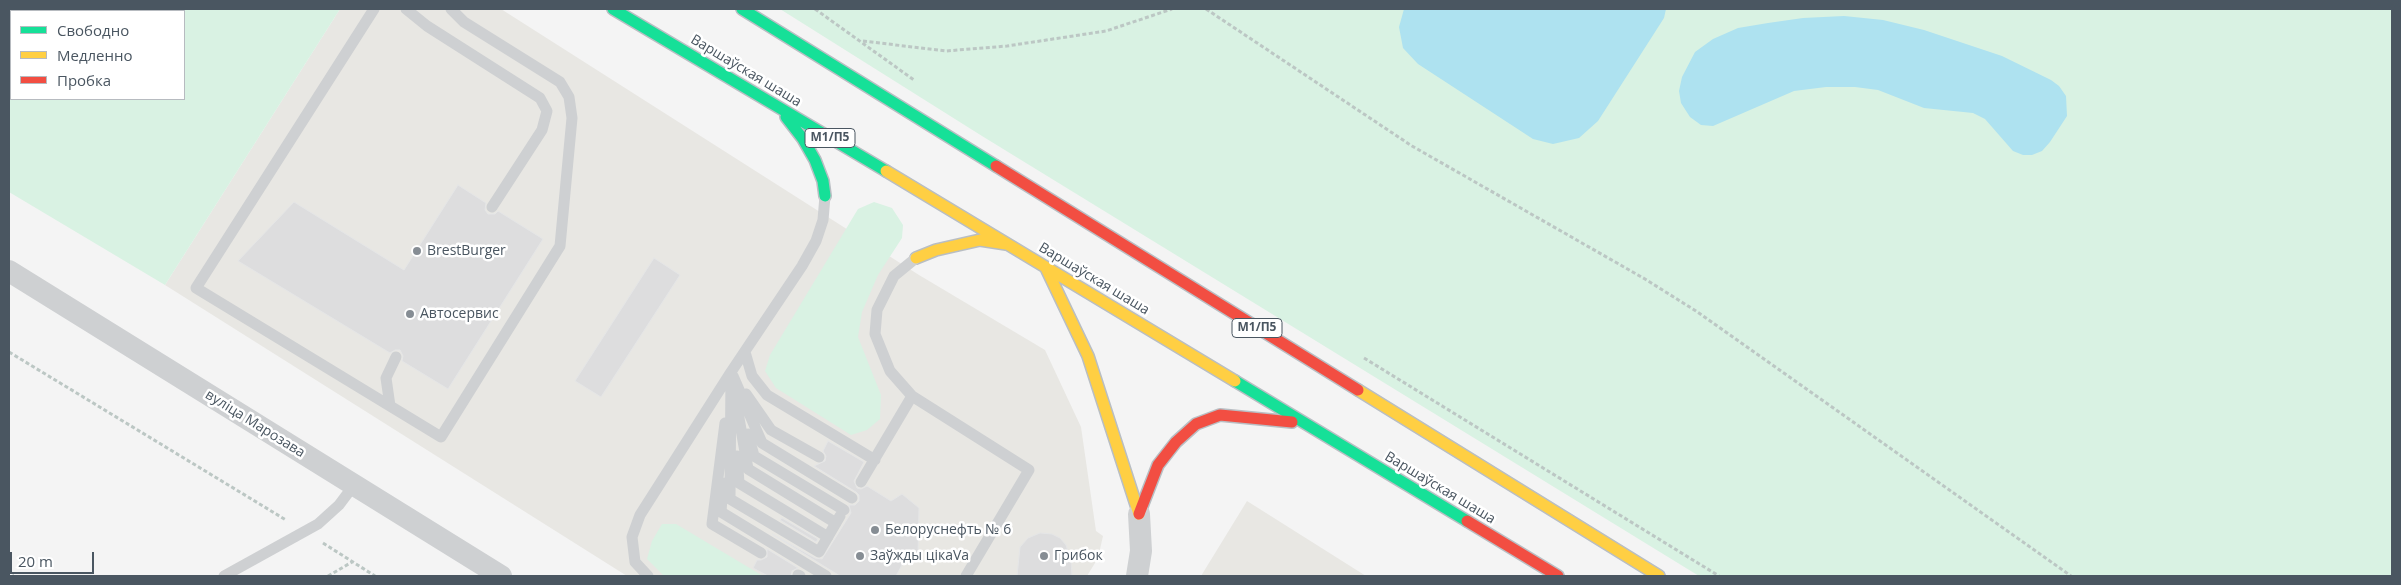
<!DOCTYPE html>
<html>
<head>
<meta charset="utf-8">
<style>
  body { margin:0 }
  #map { position:relative; width:2401px; height:585px; overflow:hidden; background:#f4f4f4; font-family:"Open Sans",sans-serif }
  canvas { display:block }
  .frame { position:absolute; inset:0; border:10px solid #4a5661; pointer-events:none }
  .legend { position:absolute; left:10px; top:10px; width:175px; height:90px; box-sizing:border-box; background:#fff; border:1px solid #b7bbc0; margin:0; padding:6px 9px; list-style:none; font-size:15px; color:#4a5661 }
  .legend li { display:flex; align-items:center; gap:10px; height:25px }
  .legend b { width:25px; border:1px solid #b7bbc0 }
  .scale { position:absolute; left:10px; top:552px; width:84px; height:22px; box-sizing:border-box; border:2px solid #4a5661; border-top:0; padding-left:6px; font-size:15px; line-height:18px; white-space:nowrap; color:#4a5661; -webkit-text-stroke:4px #fff; paint-order:stroke }
</style>
</head>
<body>
<div id="map">
<canvas width="2401" height="585"></canvas>
<div class="frame"></div>
<ul class="legend">
<li><b style="height:6px;background:#16e098"></b>Свободно</li>
<li><b style="height:6px;background:#ffcf43"></b>Медленно</li>
<li><b style="height:6px;background:#f24e42"></b>Пробка</li>
</ul>
<div class="scale">20 m</div>
</div>
<script>
const context = document.querySelector('canvas').getContext('2d');
context.lineJoin = 'round';
function paint(path, color) {
  context.fillStyle = color;
  context.fill(path, 'evenodd');
}
function shape(rows) {
  const path = new Path2D();
  for (const r of rows) {
    path.moveTo(r[0], r[1]);
    for (let i = 2; i < r.length; i += 2) path.lineTo(r[i], r[i + 1]);
  }
  return path;
}
function trace(path, color, width, dash) {
  context.strokeStyle = color;
  context.lineWidth = width;
  context.lineCap = dash ? 'butt' : 'round';
  context.setLineDash(dash || []);
  context.stroke(path);
}
function drawText(font, color, halo, rows, align = 'center') {
  context.font = font + ' "Open Sans",sans-serif';
  context.lineWidth = 5;
  context.setLineDash([]);
  context.textBaseline = 'middle';
  context.strokeStyle = halo;
  context.fillStyle = color;
  for (const [text, x, y, turn = 0] of rows) {
    context.save();
    context.translate(x, y);
    context.rotate((+turn || 0) * Math.PI / 180);
    context.textAlign = isNaN(turn) ? turn : align;
    if (halo) context.strokeText(text, 0, 0);
    context.fillText(text, 0, 0);
    context.restore();
  }
}
paint(shape([
  [340,9,501,9,919,275,1045,350,1081,427,1096,531,1103,536,1098,558,1087,576,627,576,165,285],
  [1247,501,1366,576,1201,576]
]), '#e8e7e3');
paint(shape([
  [9,9,340,9,165,285,9,192],
  [11,11,184,11,184,99,11,99],
  [780,9,2392,9,2392,576,1699,576,982,136],
  [874,202,892,208,903,225,902,238,878,275,862,312,858,337,881,395,880,419,867,430,851,435,776,388,765,371,770,355,858,209],
  [662,524,676,524,763,576,664,576,647,559,652,541]
]), '#d9f2e3');
paint(shape([
  [1404,9,1666,9,1664,18,1598,121,1579,138,1553,144,1533,139,1418,64,1403,48,1399,27],
  [1844,16,1883,20,1924,30,2002,56,2051,80,2059,86,2066,96,2067,116,2050,142,2042,151,2032,155,2023,155,2013,151,1985,119,1973,113,1924,108,1878,90,1855,87,1826,87,1794,91,1713,126,1701,125,1690,117,1681,103,1679,91,1682,77,1695,52,1713,39,1738,28,1768,23,1803,18]
]), '#aee2f0');
const building = shape([
  [458,185,486,203,485,210,488,214,495,214,498,211,543,239,448,389,402,361,403,356,400,350,395,350,390,353,238,261,294,202,404,270,458,185],
  [654,258,680,275,601,397,575,381,654,258],
  [828,441,864,462,854,481,857,488,861,489,867,486,891,501,902,494,919,508,918,554,903,563,896,576,840,576,772,534,815,558,822,559,851,513,849,505,855,505,859,501,859,495,856,492,814,466,825,461,826,456,823,451,828,441],
  [782,518,818,539,816,542,780,520,782,518],
  [1040,533,1052,534,1060,538,1066,545,1071,561,1072,576,1017,576,1020,547,1028,538,1040,533],
  [767,549,798,568,792,571,791,576,768,576,753,568,757,560,761,560,767,557,767,549]
]);
paint(building, '#ddddde');
trace(building, '#e5e6e7', 1);
const fast = shape([
  [613,9,886,171],
  [742,9,996,166],
  [786,117,803,139,815,160,823,181,825,196],
  [1235,381,1467,521]
]);
const slow = shape([
  [886,171,1235,381],
  [916,258,936,250,980,240,1006,244],
  [1046,268,1088,356,1139,514],
  [1358,390,1659,576]
]);
const jam = shape([
  [996,166,1358,390],
  [1139,514,1158,465,1176,442,1196,424,1220,415,1292,422],
  [1467,521,1558,576]
]);
trace(fast, '#b9bec3', 14);
trace(slow, '#b9bec3', 14);
trace(jam, '#b9bec3', 14);
trace(shape([
  [815,9,914,80],
  [1206,9,1412,146,1645,279,1696,311,2071,576],
  [863,41,946,51,1007,46,1106,31,1172,9],
  [9,352,286,520],
  [1364,358,1719,576],
  [323,543,375,576],
  [9,569,13,576],
  [328,576,352,562]
]), '#bcc7c4', 3, [4, 2.5]);
trace(shape([
  [374,9,196,288,441,437,560,246,572,118,569,97,560,82,464,22,451,9],
  [406,9,427,26,540,98,547,111,542,130,492,207],
  [916,258,894,276,877,310,875,334,890,371,912,396,1029,470,966,576],
  [745,352,752,376,767,395,875,460],
  [731,372,730,499,819,552,840,516],
  [733,376,762,443,852,498],
  [746,394,771,430,819,457],
  [736,401,748,469,836,523],
  [390,406,386,378,396,357],
  [725,423,712,524,761,553],
  [748,434,754,456,844,510],
  [737,456,739,483,828,537],
  [861,482,912,396],
  [723,483,721,512,826,576],
  [798,575,800,576],
  [224,576,318,524,339,505,354,485],
  [648,576,635,562,632,537,640,515,731,372,802,266,816,241,823,220,825,196]
]), '#ced0d2', 11);
trace(shape([
  [9,271,501,576],
  [1137,576,1141,551,1139,514]
]), '#ced0d2', 22);
trace(fast, '#16e098', 11);
trace(slow, '#ffcf43', 11);
trace(jam, '#f24e42', 11);
for (const [x, y, r, color] of [
  [417,251,5,"#868d94"],
  [410,314,5,"#868d94"],
  [875,530,5,"#868d94"],
  [860,556,5,"#868d94"],
  [1044,556,5,"#868d94"]
]) {
  const dot = new Path2D();
  dot.arc(x, y, r, 0, 2 * Math.PI);
  context.fillStyle = color;
  context.fill(dot);
  trace(dot, '#fff', 2);
}
for (const [x, y, w] of [
  [830,138,50],
  [1257,328,50]
]) {
  const box = new Path2D();
  box.roundRect(x - w / 2, y - 9.5, w, 19, 4);
  context.fillStyle = '#fff';
  context.fill(box);
  trace(box, '#4a5661', 1);
}
drawText('bold 12px', '#4a5661', null, [
  ["М1/П5",830,138],
  ["М1/П5",1257,328]
]);
drawText('14px', '#4a5661', '#fff', [
  ["Варшаўская шаша",746,71,31],
  ["Варшаўская шаша",1094,279,31],
  ["вуліца Марозава",255,424,32],
  ["Варшаўская шаша",1440,488,31]
]);
drawText('14px', '#4a5661', '#fff', [
  ["BrestBurger",427,251],
  ["Автосервис",420,314],
  ["Белоруснефть № 6",885,530],
  ["Заўжды цікаVа",870,556],
  ["Грибок",1054,556]
], 'left');
</script>
</body>
</html>
